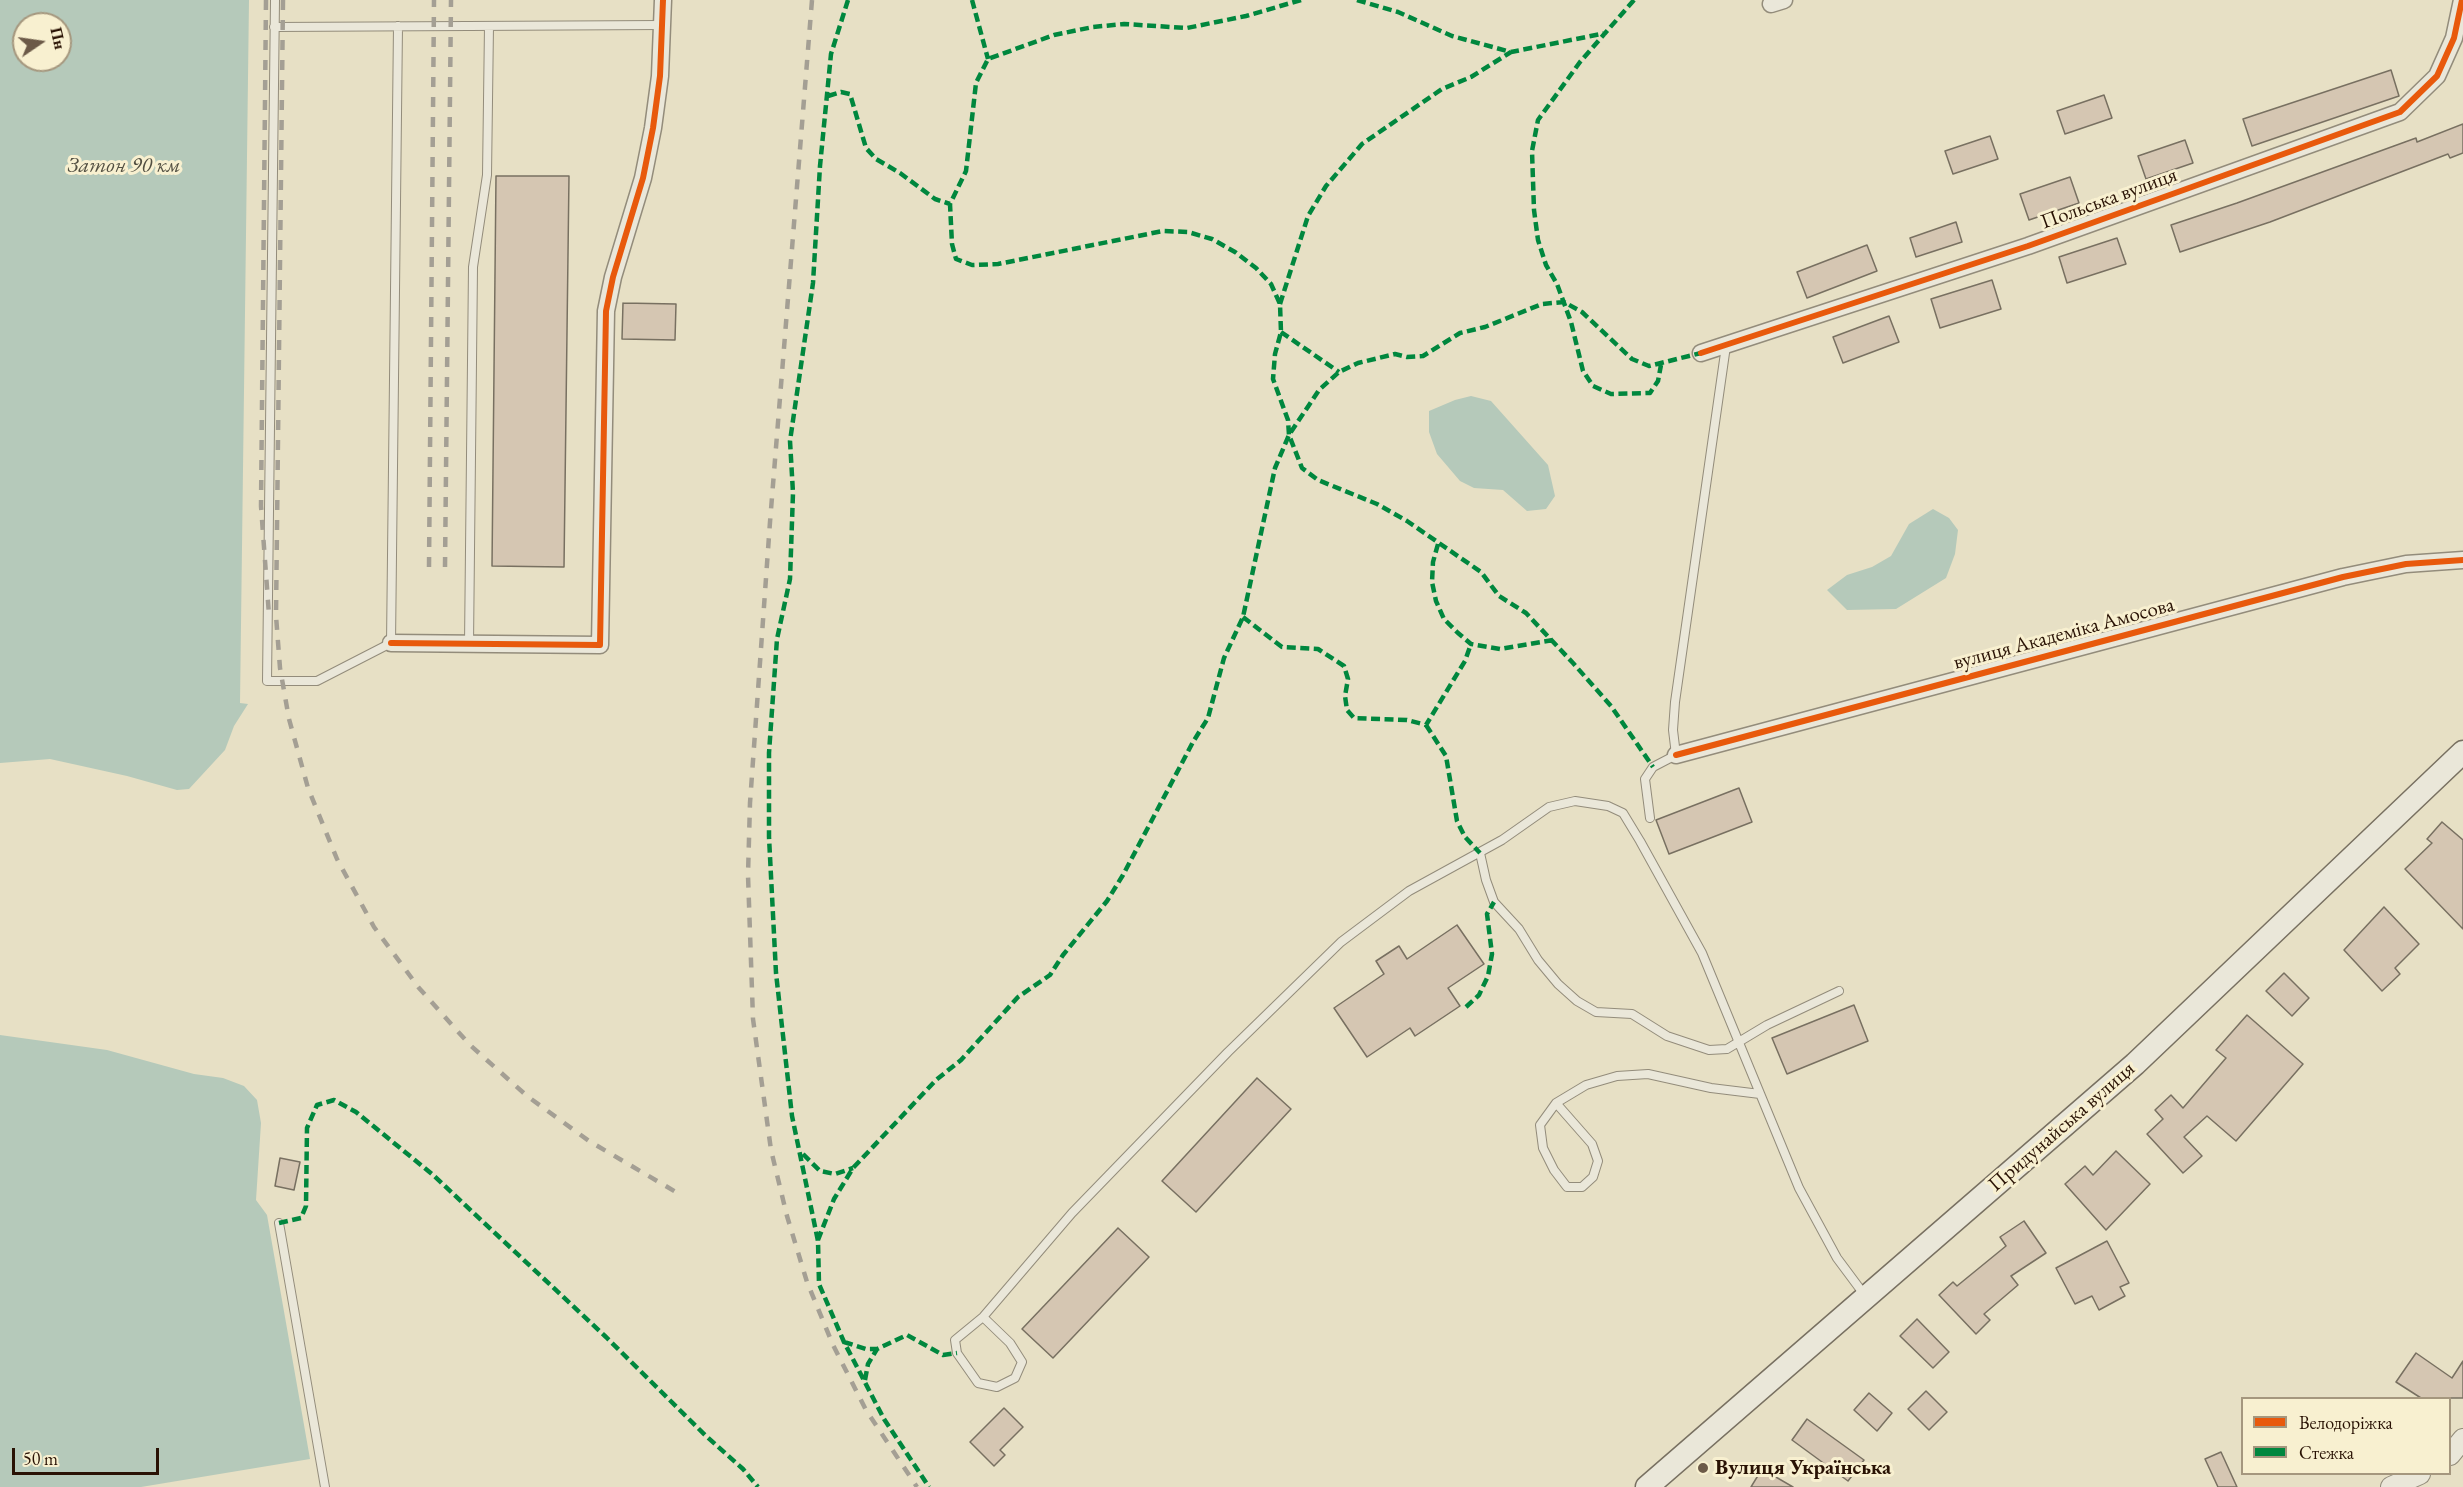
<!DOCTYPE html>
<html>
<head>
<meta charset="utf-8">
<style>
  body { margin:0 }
  #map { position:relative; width:2463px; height:1487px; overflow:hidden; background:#e7e0c5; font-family:"EB Garamond",serif }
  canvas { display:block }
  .legend { position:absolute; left:2241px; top:1397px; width:210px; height:78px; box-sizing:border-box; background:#f8f0d0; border:2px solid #a5977e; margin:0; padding:8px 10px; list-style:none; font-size:18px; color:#291204 }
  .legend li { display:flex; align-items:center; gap:12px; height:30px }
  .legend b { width:30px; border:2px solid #a5977e }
  .north { position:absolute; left:12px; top:12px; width:60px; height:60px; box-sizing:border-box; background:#f8f0d0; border:2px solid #a5977e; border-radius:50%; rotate:77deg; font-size:16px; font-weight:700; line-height:24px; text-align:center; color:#291204 }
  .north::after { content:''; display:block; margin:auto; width:21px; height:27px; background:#6c5a48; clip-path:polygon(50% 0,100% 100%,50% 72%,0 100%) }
  .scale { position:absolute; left:12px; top:1448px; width:147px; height:27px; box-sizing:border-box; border:3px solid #291204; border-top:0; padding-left:8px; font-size:18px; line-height:21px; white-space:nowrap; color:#291204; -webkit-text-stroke:4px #f8f0d0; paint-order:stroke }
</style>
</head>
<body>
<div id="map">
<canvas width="2463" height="1487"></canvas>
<ul class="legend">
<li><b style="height:8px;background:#e8590c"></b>Велодоріжка</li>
<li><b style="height:8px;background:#00873e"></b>Стежка</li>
</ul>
<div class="north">Пн</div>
<div class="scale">50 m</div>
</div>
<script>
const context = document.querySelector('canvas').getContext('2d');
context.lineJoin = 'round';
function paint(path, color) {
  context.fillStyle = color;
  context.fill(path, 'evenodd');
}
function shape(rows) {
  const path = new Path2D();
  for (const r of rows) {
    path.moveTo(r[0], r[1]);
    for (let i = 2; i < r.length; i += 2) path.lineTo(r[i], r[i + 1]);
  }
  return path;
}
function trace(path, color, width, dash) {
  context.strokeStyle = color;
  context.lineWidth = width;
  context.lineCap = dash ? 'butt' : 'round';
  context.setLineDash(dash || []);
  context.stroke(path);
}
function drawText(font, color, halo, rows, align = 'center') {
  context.font = font + ' "EB Garamond",serif';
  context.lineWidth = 6;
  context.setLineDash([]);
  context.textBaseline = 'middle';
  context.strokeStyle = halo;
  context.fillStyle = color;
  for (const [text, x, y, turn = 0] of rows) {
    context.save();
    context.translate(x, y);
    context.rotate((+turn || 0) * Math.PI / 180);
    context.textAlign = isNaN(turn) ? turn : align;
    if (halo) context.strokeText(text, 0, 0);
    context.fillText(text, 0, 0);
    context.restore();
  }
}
paint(shape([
  [0,0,249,0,240,703,248,704,234,726,225,750,189,789,177,790,127,776,50,759,0,763],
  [24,24,60,24,60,60,24,60],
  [1471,396,1491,401,1548,465,1555,496,1546,509,1527,511,1503,490,1474,488,1460,481,1437,454,1429,432,1429,411,1455,400],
  [1933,509,1949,518,1958,530,1955,554,1946,578,1896,609,1847,610,1827,590,1847,575,1872,567,1891,556,1909,524],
  [0,1035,107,1050,194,1074,223,1078,244,1086,257,1100,261,1123,256,1200,267,1215,310,1459,141,1487,0,1487]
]), '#b5c9ba');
const building = shape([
  [2391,70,2399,96,2252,146,2243,119,2391,70],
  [2104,95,2112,118,2065,134,2057,111,2104,95],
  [2463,124,2463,153,2450,158,2448,154,2270,222,2180,252,2171,225,2237,203,2416,138,2417,142,2463,124],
  [1990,136,1998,159,1953,174,1945,151,1990,136],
  [2185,140,2193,163,2146,179,2138,156,2185,140],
  [496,176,569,176,564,567,492,566,496,176],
  [2070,177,2079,203,2029,220,2020,194,2070,177],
  [1956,222,1962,242,1916,257,1910,238,1956,222],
  [2117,238,2126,264,2067,283,2059,257,2117,238],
  [1867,245,1877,271,1807,298,1797,272,1867,245],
  [1992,280,2001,309,1940,328,1931,299,1992,280],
  [623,303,676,304,675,340,622,339,623,303],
  [1889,316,1899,342,1843,363,1833,337,1889,316],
  [1739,788,1752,822,1669,854,1656,820,1739,788],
  [2442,822,2463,840,2463,929,2405,869,2432,843,2427,839,2442,822],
  [2384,907,2419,944,2395,968,2400,974,2382,991,2344,950,2384,907],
  [1457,925,1484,964,1448,988,1460,1006,1415,1036,1410,1028,1367,1057,1334,1008,1384,974,1376,961,1399,946,1407,959,1457,925],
  [2284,973,2309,998,2292,1016,2266,991,2284,973],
  [1854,1005,1868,1041,1787,1074,1772,1038,1854,1005],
  [2247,1015,2303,1064,2236,1141,2207,1116,2184,1137,2202,1156,2183,1173,2147,1134,2163,1119,2155,1110,2171,1095,2183,1108,2226,1058,2216,1050,2247,1015],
  [1257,1078,1291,1109,1196,1212,1162,1181,1257,1078],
  [2116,1151,2150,1184,2106,1230,2065,1184,2085,1166,2093,1175,2116,1151],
  [280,1158,300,1162,294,1190,275,1186,280,1158],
  [2024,1221,2046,1253,2011,1276,2018,1285,1984,1314,1990,1320,1976,1334,1939,1295,1953,1282,1957,1286,2006,1246,2000,1237,2024,1221],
  [1118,1228,1149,1257,1053,1358,1022,1329,1118,1228],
  [2107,1241,2129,1283,2120,1287,2125,1296,2099,1310,2092,1296,2075,1304,2056,1268,2107,1241],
  [1917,1319,1949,1352,1933,1368,1900,1336,1917,1319],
  [2416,1353,2452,1378,2463,1361,2463,1398,2421,1398,2396,1382,2416,1353],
  [1926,1391,1947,1412,1929,1430,1908,1409,1926,1391],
  [1869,1393,1892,1413,1877,1431,1854,1410,1869,1393],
  [1004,1408,1023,1427,1000,1450,1005,1455,994,1466,970,1442,1004,1408],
  [1807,1419,1864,1460,1848,1481,1792,1440,1807,1419],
  [2221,1452,2237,1487,2218,1487,2205,1459,2221,1452],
  [1762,1469,1793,1487,1751,1487,1762,1469]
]);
paint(building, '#d5c6b2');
trace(building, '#787061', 1.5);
const service = shape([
  [275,0,267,681,317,681,391,643,398,26],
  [274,27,662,25],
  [469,644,473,267,487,175,489,26],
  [1650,818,1645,779,1653,767,1676,755,1673,730,1675,702,1726,346],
  [1480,853,1486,880,1494,902,1519,929,1538,960,1558,984,1577,1001,1596,1012,1632,1014,1667,1036,1709,1050,1727,1049,1767,1025,1839,991],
  [1556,1103,1592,1144,1598,1161,1593,1177,1582,1187,1567,1187,1554,1170,1543,1148,1540,1125,1556,1103,1586,1085,1617,1076,1648,1074,1711,1088,1760,1094],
  [279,1223,325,1487],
  [983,1317,1010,1343,1022,1362,1015,1378,997,1387,978,1383,957,1353,955,1340,983,1317,1072,1213,1228,1052,1341,942,1409,891,1502,840,1549,807,1575,801,1608,806,1623,813,1640,841,1702,953,1799,1188,1837,1258,1866,1297]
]);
const minor = shape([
  [1771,4,1784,0],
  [1701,353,2028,246,2400,112,2437,76,2454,38,2462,0],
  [391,643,600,645,606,311,613,277,643,178,653,128,660,76,663,0],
  [1676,755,2343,577,2406,564,2463,560]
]);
const tertiary = shape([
  [2450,1455,2463,1439],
  [2391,1487,2420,1474]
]);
const secondary = shape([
  [1647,1487,2135,1064,2463,752]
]);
trace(service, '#938c7b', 10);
trace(minor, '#938c7b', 19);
trace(tertiary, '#938c7b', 22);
trace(secondary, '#787061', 25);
trace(service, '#eae7d9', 8);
trace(minor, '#eae7d9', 16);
trace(tertiary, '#eae7d9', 20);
trace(secondary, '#eae7d9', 22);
trace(shape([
  [266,0,261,506,269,615],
  [283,0,276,616,280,668,289,719,308,788,337,859,374,927,419,988,470,1045,527,1096,589,1141,681,1195],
  [812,0,770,522,750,803,748,875,753,1019,771,1150,787,1216,807,1282,833,1345,866,1410,917,1487],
  [429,567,434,0],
  [445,567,451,0]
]), '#a49f94', 4.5, [10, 10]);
trace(shape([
  [848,0,831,54,820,166,813,283,790,441,793,493,790,579,777,639,769,753,769,837,776,973,792,1116,818,1241,819,1284,844,1342,884,1419,929,1487],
  [972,0,988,59],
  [1301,0,1246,16,1187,28,1124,24,1093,27,1054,35,988,59,976,83,966,171,950,204,952,244,956,259,972,265,998,264,1163,231,1188,232,1212,239,1235,252,1256,268,1271,284,1280,304,1281,332,1275,354,1273,379,1288,420,1289,435,1302,468,1318,480,1377,504,1407,521,1481,572,1499,596,1526,613,1573,663,1611,706,1653,767],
  [1357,0,1398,12,1452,36,1511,52,1606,33],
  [1634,0,1580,62,1538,120,1532,151,1534,210,1538,240,1546,265,1557,284,1571,322,1583,371,1593,386,1611,394,1650,393,1658,381,1661,365],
  [828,96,841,92,850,94,866,148,876,159,900,173,935,199,950,204],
  [1280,304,1308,216,1326,186,1362,144,1442,89,1471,77,1511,52],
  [1281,332,1339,372],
  [1438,544,1433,562,1432,582,1436,601,1444,619,1458,633,1471,644,1500,649,1553,640],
  [1243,617,1282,647,1318,649,1344,666,1348,679,1345,696,1347,710,1354,718,1407,720,1426,725,1465,661,1471,644],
  [1426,725,1446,756,1457,821,1465,837,1480,853],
  [1466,1007,1479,995,1488,976,1492,954,1487,914,1494,902],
  [803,1154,820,1171,835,1174,853,1168],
  [279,1223,301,1218,306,1206,307,1128,317,1105,334,1100,356,1112,432,1174,606,1337,705,1435,743,1469,758,1487],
  [818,1240,834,1199,853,1168,936,1080,961,1060,1018,997,1050,975,1063,955,1107,901,1123,875,1193,742,1208,718,1224,658,1243,617,1275,468,1289,435,1319,390,1339,372,1358,363,1395,354,1407,357,1423,356,1460,333,1485,327,1542,304,1564,302,1582,312,1632,359,1649,366,1701,353],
  [844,1342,866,1349,877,1349,907,1335,943,1355,957,1353],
  [865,1380,868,1364,877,1349]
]), '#00873e', 4.5, [9, 4.5]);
trace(shape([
  [1701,353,2028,246,2400,112,2437,76,2454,38,2462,0],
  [391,643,600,645,606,311,613,277,643,178,653,128,660,76,663,0],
  [1676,755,2343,577,2406,564,2463,560]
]), '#e8590c', 6);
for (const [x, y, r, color] of [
  [1703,1468,6,"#6c5a48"]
]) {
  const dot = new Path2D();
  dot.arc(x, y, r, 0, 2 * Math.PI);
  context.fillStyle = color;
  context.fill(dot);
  trace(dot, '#f8f0d0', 2);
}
drawText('21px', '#291204', '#f8f0d0', [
  ["Польська вулиця",2109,199,-20],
  ["вулиця Академіка Амосова",2064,634,-15],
  ["Придунайська вулиця",2062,1127,-41]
]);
drawText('bold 21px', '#291204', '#f8f0d0', [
  ["Вулиця Українська",1715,1468]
], 'left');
drawText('italic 22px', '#524f42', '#f8f0d0', [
  ["Затон 90 км",124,166]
]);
</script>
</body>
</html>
